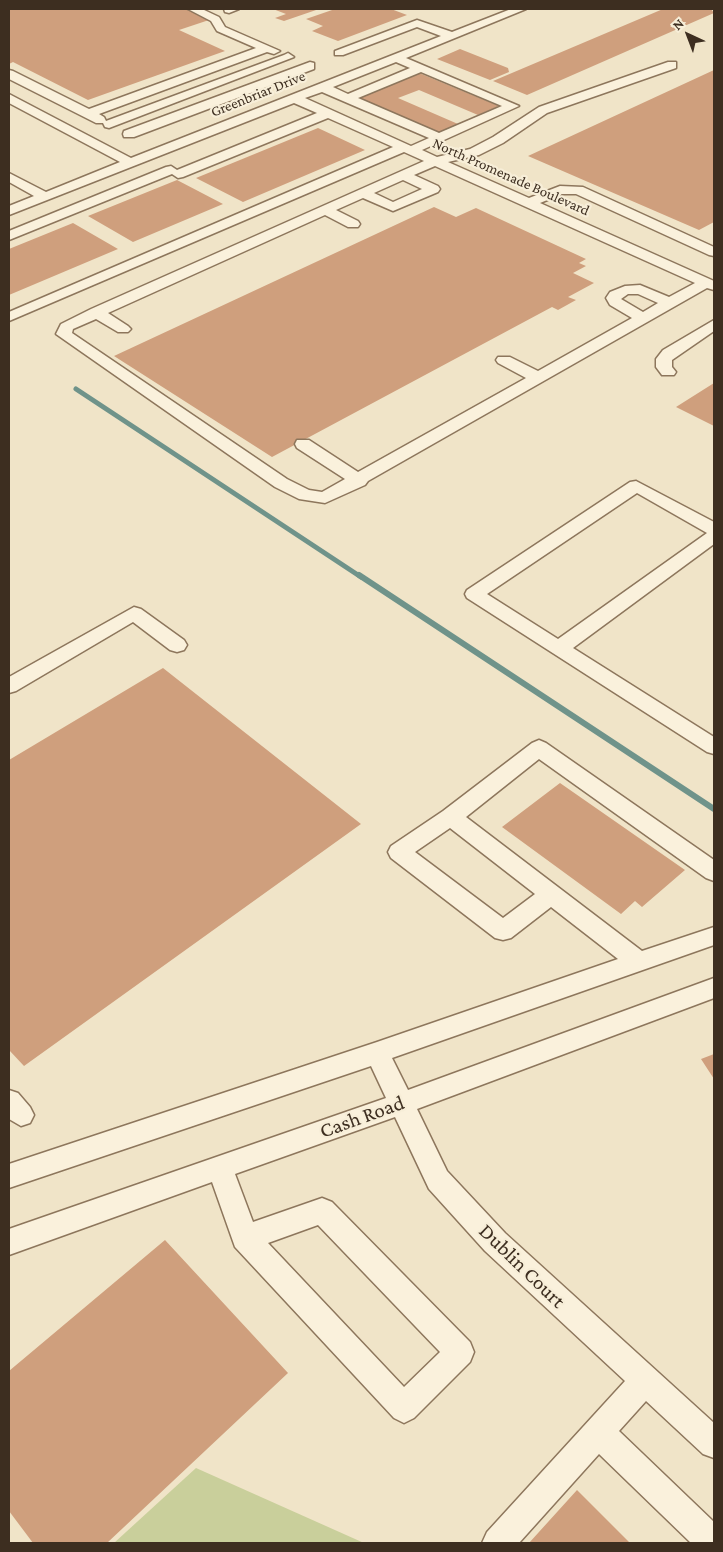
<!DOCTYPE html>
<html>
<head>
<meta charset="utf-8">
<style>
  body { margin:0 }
  #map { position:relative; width:723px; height:1552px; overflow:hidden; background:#f0e4c8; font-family:"Crimson Pro",serif }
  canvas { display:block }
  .frame { position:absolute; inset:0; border:10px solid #3d2e20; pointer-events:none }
  .north { position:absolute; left:663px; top:10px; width:50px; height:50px; -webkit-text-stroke:4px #f7eed8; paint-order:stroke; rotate:317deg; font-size:14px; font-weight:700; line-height:20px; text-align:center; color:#3d2e20 }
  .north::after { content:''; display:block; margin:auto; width:18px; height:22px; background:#3d2e20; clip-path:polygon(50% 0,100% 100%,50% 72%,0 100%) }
</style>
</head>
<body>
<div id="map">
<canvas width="723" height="1552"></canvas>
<div class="frame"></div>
<div class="north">N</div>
</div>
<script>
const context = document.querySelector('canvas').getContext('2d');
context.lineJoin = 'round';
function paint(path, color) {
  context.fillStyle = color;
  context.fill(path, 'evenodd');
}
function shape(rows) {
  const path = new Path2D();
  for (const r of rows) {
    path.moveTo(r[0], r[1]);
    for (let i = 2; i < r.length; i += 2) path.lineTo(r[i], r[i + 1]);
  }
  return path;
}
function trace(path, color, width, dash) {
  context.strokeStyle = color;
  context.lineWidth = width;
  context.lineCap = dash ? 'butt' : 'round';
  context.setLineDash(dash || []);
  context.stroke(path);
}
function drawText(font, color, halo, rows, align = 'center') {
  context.font = font + ' "Crimson Pro",serif';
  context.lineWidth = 4.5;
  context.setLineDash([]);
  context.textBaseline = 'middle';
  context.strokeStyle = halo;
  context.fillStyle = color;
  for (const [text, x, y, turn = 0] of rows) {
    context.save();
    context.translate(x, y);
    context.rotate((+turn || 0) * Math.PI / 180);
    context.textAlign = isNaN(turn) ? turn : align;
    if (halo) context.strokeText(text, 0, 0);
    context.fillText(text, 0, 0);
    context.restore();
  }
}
paint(shape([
  [196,1468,364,1543,114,1543]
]), '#c9cf9b');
trace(shape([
  [76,389,361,577]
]), '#6f938a', 5);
trace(shape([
  [359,575,714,809]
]), '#6f938a', 6);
paint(shape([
  [9,9,188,9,212,19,179,30,225,51,88,100,13,62,9,64],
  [273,9,319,9,284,21,275,18,286,14],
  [335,9,391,9,407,15,338,41,312,31,323,26,306,19],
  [663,9,711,9,714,13,527,95,493,81],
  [460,49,508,68,509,72,490,80,437,59],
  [714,70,714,222,699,230,528,156],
  [419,73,499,106,478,115,419,90,398,98,458,124,435,134,355,98],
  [318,128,365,150,243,202,196,178],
  [177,180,223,204,133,242,88,216],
  [434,207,456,217,476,208,586,259,579,263,586,266,573,273,594,283,568,297,576,300,558,310,552,307,272,457,114,356],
  [73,223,118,249,9,295,9,249],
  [714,383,714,426,676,407],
  [163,668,361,824,24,1066,9,1050,9,760],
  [560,783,685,870,642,907,635,901,621,914,502,827],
  [714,1054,714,1079,701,1059],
  [165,1240,288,1373,107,1543,33,1543,9,1511,9,1371],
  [577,1490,630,1543,529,1543]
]), '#cf9f7d');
const minor = shape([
  [188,9,202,9,219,17,225,27,280,51,274,54,267,52,99,114,104,117,106,121,284,55,288,53,294,57,109,128,105,127,103,123,96,123,9,79,9,70,13,71,89,109,256,48,217,31,211,21,188,9],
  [224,9,239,9,229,13,225,12,224,9],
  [511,9,526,9,406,58,519,106,422,150,437,157,470,149,493,137,539,107,668,62,676,62,676,68,547,113,503,143,479,155,448,162,529,198,560,186,583,187,714,247,714,256,709,255,576,194,562,194,540,203,714,281,714,290,707,288,368,481,365,485,325,503,299,499,275,487,56,334,61,324,91,309,424,161,404,152,9,321,9,312,393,147,328,118,183,177,178,178,172,174,9,240,9,231,166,167,171,166,177,170,317,113,294,103,9,215,9,206,34,196,9,182,9,173,46,192,120,162,9,103,9,94,131,158,441,36,417,27,343,55,335,55,335,51,417,20,452,32,511,9],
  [396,62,410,68,348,94,333,87,396,62],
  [421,72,502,106,439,133,358,98,421,72],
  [322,92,429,138,411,146,305,98,322,92],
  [435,166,695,283,669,297,640,285,625,286,610,292,606,298,610,305,632,318,538,371,510,357,498,357,496,360,498,363,526,378,358,472,309,440,297,440,295,444,297,448,345,479,322,492,309,490,287,479,72,333,73,329,96,319,118,332,128,332,131,329,128,326,108,313,325,215,348,227,358,227,360,224,358,221,336,210,363,198,393,211,438,192,440,189,438,186,414,175,435,166],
  [403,180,422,189,393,202,374,193,403,180],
  [628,294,638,294,658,303,643,312,621,299,628,294],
  [310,62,314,63,314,69,134,137,124,137,123,134,124,131,310,62],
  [714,320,714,331,672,360,672,367,676,372,674,375,662,375,656,367,656,359,663,350,714,320],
  [636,481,714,522,714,544,573,648,714,737,714,754,707,752,467,598,465,594,467,590,630,482,636,481],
  [637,493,707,533,558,639,487,594,637,493],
  [134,607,141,609,184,640,187,645,184,650,177,652,170,650,133,622,16,691,9,693,9,677,134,607],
  [539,740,546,743,714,860,714,881,706,878,539,759,466,817,642,951,714,927,714,945,392,1058,408,1090,714,978,714,998,417,1109,447,1171,505,1233,714,1423,714,1458,703,1454,646,1401,619,1431,714,1522,714,1543,691,1543,599,1454,519,1543,482,1543,487,1532,625,1381,485,1251,429,1189,395,1117,235,1174,253,1222,322,1198,332,1202,470,1342,474,1352,470,1362,414,1418,404,1423,394,1418,235,1247,212,1182,9,1255,9,1229,386,1098,371,1066,9,1188,9,1164,377,1042,618,959,551,907,511,938,503,940,495,938,391,858,388,852,391,846,443,811,532,743,539,740],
  [450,828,535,894,503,918,415,852,450,828],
  [318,1225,440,1352,404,1387,268,1243,318,1225],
  [9,1090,18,1093,30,1107,34,1115,30,1123,21,1126,9,1119,9,1090]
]);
trace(minor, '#8d765c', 3);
paint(minor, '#faf1dc');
drawText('15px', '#3d2e20', '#f7eed8', [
  ["Greenbriar Drive",258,94,-22],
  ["North Promenade Boulevard",511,177,24]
]);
drawText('21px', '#3d2e20', '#f7eed8', [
  ["Cash Road",362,1117,-20],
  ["Dublin Court",522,1266,44]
]);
</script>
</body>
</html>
